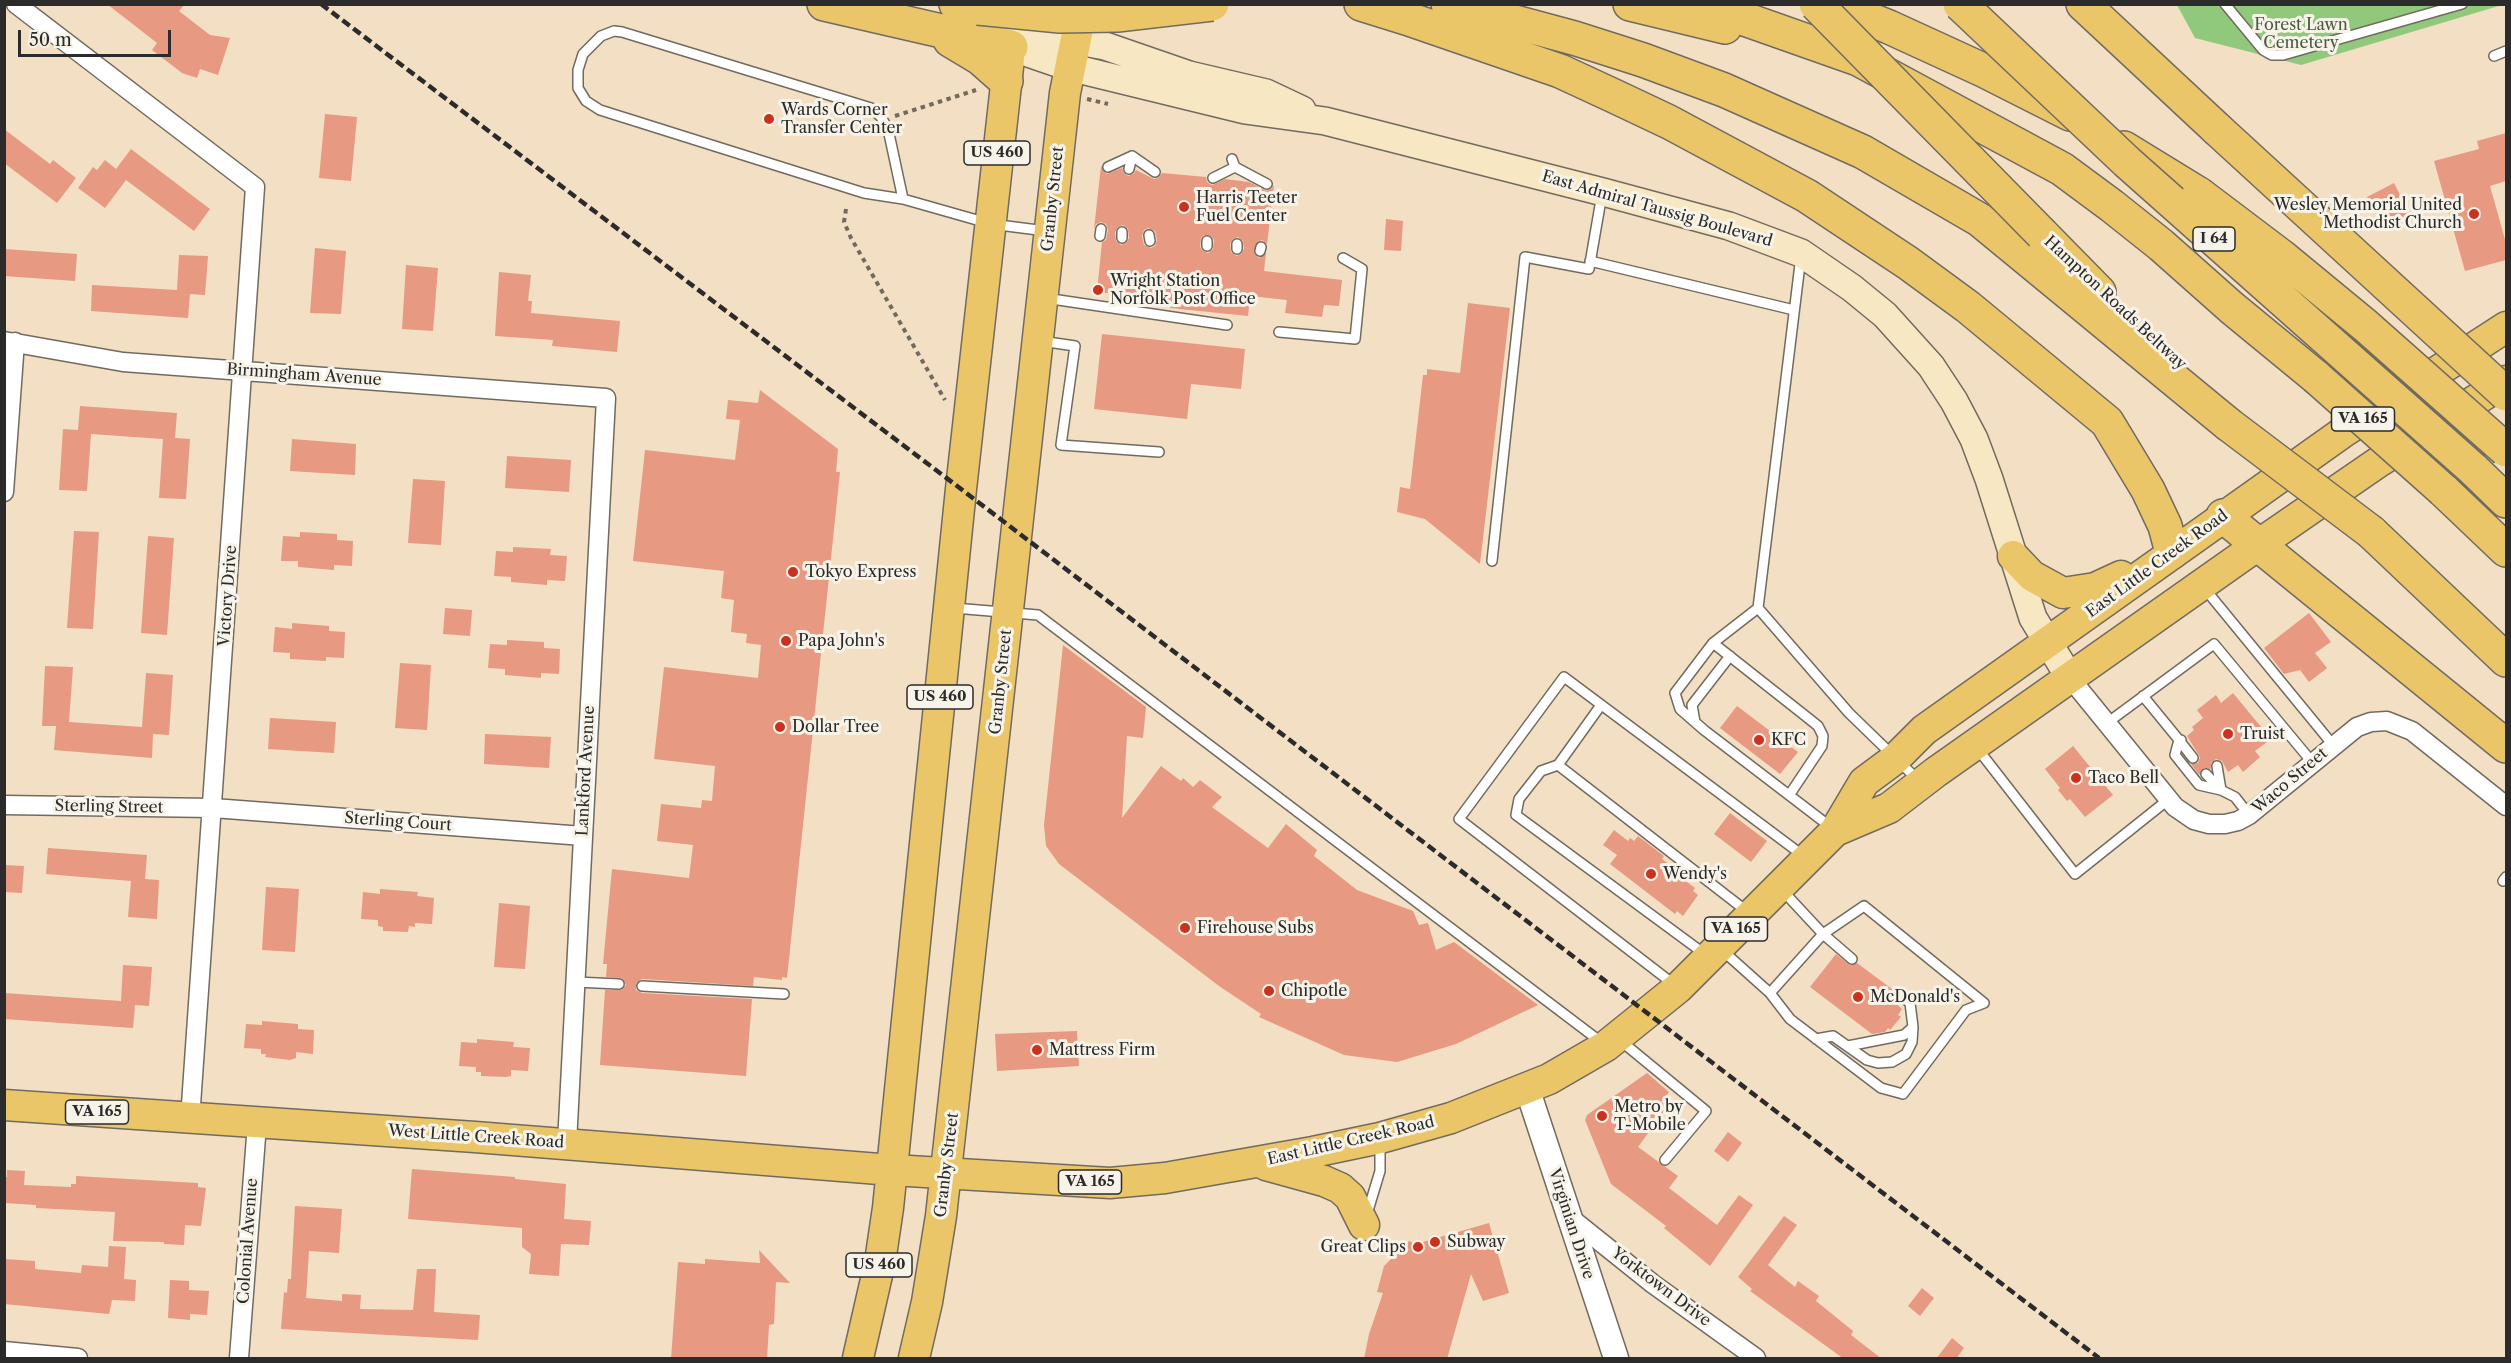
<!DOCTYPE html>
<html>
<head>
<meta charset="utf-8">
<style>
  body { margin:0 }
  #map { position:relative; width:2511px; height:1363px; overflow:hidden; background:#f3dfc3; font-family:"Libre Caslon Text",serif }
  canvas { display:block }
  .frame { position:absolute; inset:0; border:6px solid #2b2b2b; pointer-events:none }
  .scale { position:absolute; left:18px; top:30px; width:153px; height:27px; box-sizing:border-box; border:3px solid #2b2b2b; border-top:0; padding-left:8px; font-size:18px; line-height:21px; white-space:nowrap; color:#2b2b2b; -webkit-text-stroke:4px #f7f3e8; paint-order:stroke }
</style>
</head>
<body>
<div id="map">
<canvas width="2511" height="1363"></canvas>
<div class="frame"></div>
<div class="scale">50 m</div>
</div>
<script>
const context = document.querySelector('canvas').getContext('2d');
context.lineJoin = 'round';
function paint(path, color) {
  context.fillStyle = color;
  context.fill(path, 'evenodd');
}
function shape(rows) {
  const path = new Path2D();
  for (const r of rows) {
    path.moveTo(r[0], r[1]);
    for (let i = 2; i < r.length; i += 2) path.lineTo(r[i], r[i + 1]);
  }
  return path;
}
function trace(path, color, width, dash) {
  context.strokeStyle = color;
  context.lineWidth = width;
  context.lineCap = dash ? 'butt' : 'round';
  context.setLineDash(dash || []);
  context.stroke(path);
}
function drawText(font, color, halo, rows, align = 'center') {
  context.font = font + ' "Libre Caslon Text",serif';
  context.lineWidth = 6;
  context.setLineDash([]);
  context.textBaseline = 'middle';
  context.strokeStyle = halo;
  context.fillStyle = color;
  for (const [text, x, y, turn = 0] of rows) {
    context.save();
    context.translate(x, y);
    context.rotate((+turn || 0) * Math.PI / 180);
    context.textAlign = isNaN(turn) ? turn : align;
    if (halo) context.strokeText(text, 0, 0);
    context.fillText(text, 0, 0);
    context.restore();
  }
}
paint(shape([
  [2177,5,2502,5,2301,65,2195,38]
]), '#91c97c');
paint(shape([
  [107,4,185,4,179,11,210,35,230,38,218,75,200,69,197,78,182,73,152,50,157,43],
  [325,114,357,117,351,181,319,178],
  [4,129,50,164,53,160,76,178,57,203,4,163],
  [2506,133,2506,181,2490,186,2506,243,2506,260,2465,271,2434,161,2479,149,2477,141],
  [131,149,210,209,194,231,126,180,105,208,78,188,93,167,97,170,105,160,116,169],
  [1101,166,1107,174,1122,168,1124,173,1128,176,1133,174,1136,170,1154,179,1158,178,1162,173,1206,177,1207,182,1212,185,1225,179,1249,182,1267,191,1271,189,1274,185,1267,244,1262,240,1257,242,1254,253,1259,258,1266,253,1264,271,1342,280,1339,306,1324,305,1322,317,1285,313,1287,300,1250,296,1248,316,1170,308,1171,300,1097,292,1102,242,1106,240,1108,230,1106,224,1101,222,1096,224,1094,229],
  [1123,225,1128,229,1129,238,1126,243,1121,245,1116,241,1115,232,1118,227],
  [1148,228,1155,231,1157,240,1155,246,1151,248,1144,245,1142,236,1144,230],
  [1204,235,1211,236,1214,240,1213,249,1208,253,1203,251,1200,247,1201,238],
  [1238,237,1243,241,1244,249,1241,254,1236,256,1231,252,1230,244,1233,239],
  [2394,183,2410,215,2384,228,2367,197],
  [1386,219,1403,221,1401,251,1384,250],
  [315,248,346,251,341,314,310,313],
  [4,249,77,254,75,281,4,276],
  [179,255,208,256,205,295,190,294,188,318,91,311,92,285,177,290],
  [406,265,438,268,433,331,402,329],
  [499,272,531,275,528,301,532,301,531,313,620,321,617,352,552,346,553,340,495,336],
  [1468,303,1510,308,1480,564,1425,519,1397,512,1400,487,1410,489,1423,375,1427,375,1427,369,1460,373],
  [1102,334,1245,349,1241,389,1191,384,1187,419,1094,409],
  [760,390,838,449,836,472,840,472,787,978,782,977,782,980,754,977,753,986,642,979,636,983,636,990,642,993,752,999,746,1076,600,1065,605,990,622,990,626,985,622,978,606,977,607,964,603,964,612,869,689,878,693,845,657,841,661,804,701,808,702,800,712,801,715,766,654,759,664,667,758,678,761,645,746,643,747,634,731,632,734,600,721,598,724,571,633,561,645,450,735,460,740,420,726,419,728,400,758,403],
  [80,406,177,413,175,438,190,439,186,499,159,498,163,439,91,434,87,491,59,490,63,429,78,430],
  [292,439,356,444,355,475,290,471],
  [507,456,571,460,569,492,505,488],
  [413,479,445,481,441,545,408,543],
  [74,531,99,532,93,629,67,628],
  [300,532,337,534,337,540,353,541,352,566,334,565,334,570,298,567,298,561,281,561,283,536,300,537],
  [148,536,174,538,167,635,141,633],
  [513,547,551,549,550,555,567,556,565,581,547,580,547,585,511,582,511,577,494,576,496,551,513,552],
  [445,608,472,610,470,636,443,634],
  [2309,613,2331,642,2315,653,2327,668,2309,682,2300,670,2284,674,2264,648],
  [292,623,329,626,329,631,345,632,344,658,326,657,326,661,290,659,290,653,273,652,275,627,292,629],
  [507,640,544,642,544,648,560,649,559,674,541,673,541,678,505,675,505,669,488,668,490,644,507,645],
  [1063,645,1146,707,1143,738,1127,736,1122,818,1161,766,1181,781,1183,778,1193,787,1200,780,1222,797,1212,807,1268,848,1286,824,1317,850,1314,856,1357,890,1413,911,1419,925,1428,923,1436,950,1454,942,1538,1005,1456,1044,1397,1062,1344,1055,1259,1017,1261,1014,1219,986,1059,864,1046,846,1044,825],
  [400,663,431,665,427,730,395,728],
  [45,666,73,667,69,722,142,727,146,673,173,675,169,735,153,734,152,758,54,750,56,726,42,726],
  [2233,693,2271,739,2255,751,2260,757,2243,772,2238,765,2228,772,2222,761,2216,759,2211,763,2211,769,2204,768,2199,775,2191,764,2198,763,2200,757,2187,736,2194,730,2192,727,2203,718,2197,710,2216,695,2221,703],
  [1737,706,1798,752,1780,774,1720,728],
  [270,718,336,722,334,753,268,749],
  [485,734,551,737,549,768,484,764],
  [2073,746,2113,795,2085,817,2070,799,2067,801,2058,790,2060,788,2045,769],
  [1730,813,1767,841,1751,862,1714,834],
  [1614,830,1628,841,1630,838,1634,841,1638,836,1664,856,1662,859,1681,873,1679,876,1695,888,1693,891,1698,895,1683,916,1677,911,1675,914,1610,864,1617,855,1603,845],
  [48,848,147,855,145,879,159,880,157,919,128,917,131,881,46,874],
  [4,865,24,866,22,893,4,892],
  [266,887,299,889,295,952,262,950],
  [380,889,418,892,417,896,434,898,432,924,415,923,415,927,409,926,408,932,383,931,383,927,378,926,378,920,361,919,363,892,380,894],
  [499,903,530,906,525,969,494,967],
  [1836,954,1850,965,1857,963,1892,989,1892,1000,1902,1009,1898,1015,1901,1017,1890,1030,1888,1028,1885,1032,1872,1034,1810,987],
  [123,965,152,967,149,1006,135,1005,133,1028,4,1019,4,993,121,1001],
  [262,1021,298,1024,298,1029,314,1030,313,1054,296,1052,296,1058,290,1060,265,1057,266,1054,261,1054,261,1049,244,1048,246,1024,262,1025],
  [1077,1031,1079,1066,997,1071,995,1034],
  [477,1039,514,1042,513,1047,530,1048,528,1071,511,1070,511,1076,506,1077,481,1076,481,1072,476,1072,476,1067,459,1066,461,1042,477,1043],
  [1647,1073,1669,1092,1661,1102,1665,1104,1662,1109,1664,1111,1638,1147,1678,1176,1669,1188,1717,1225,1739,1195,1753,1205,1710,1266,1664,1228,1666,1226,1611,1184,1585,1120,1587,1115],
  [1728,1132,1742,1143,1728,1162,1714,1151],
  [412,1169,515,1177,515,1179,566,1184,564,1219,591,1221,589,1245,561,1244,559,1276,529,1274,531,1254,522,1247,522,1228,408,1219],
  [7,1170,25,1171,24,1185,71,1187,71,1184,76,1184,76,1176,198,1183,198,1187,206,1188,201,1226,185,1225,184,1245,164,1244,164,1242,113,1241,115,1212,36,1208,36,1205,4,1203,4,1177,7,1177],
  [295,1206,342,1209,339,1253,309,1251,306,1298,342,1301,342,1294,361,1295,360,1309,413,1310,417,1269,436,1269,434,1312,480,1315,478,1340,281,1329,284,1292,287,1293,288,1279,291,1279],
  [1784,1216,1797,1225,1768,1265,1795,1287,1798,1281,1819,1296,1816,1301,1853,1331,1851,1335,1882,1359,1844,1359,1750,1291,1752,1289,1738,1277],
  [1489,1223,1509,1293,1483,1301,1471,1274,1447,1359,1364,1359,1369,1334,1383,1293,1377,1292,1384,1266,1409,1241,1416,1244],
  [109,1246,126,1247,124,1279,136,1280,135,1301,112,1300,109,1314,4,1304,4,1259,35,1261,35,1269,81,1273,82,1265,108,1267],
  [759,1250,790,1283,776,1282,774,1324,769,1325,767,1359,671,1359,678,1262,705,1264,705,1259,760,1263],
  [170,1280,189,1281,189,1290,209,1291,207,1315,190,1314,190,1320,168,1318],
  [1922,1288,1934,1298,1920,1316,1908,1306],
  [1952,1338,1964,1348,1956,1359,1936,1359]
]), '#e79982');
const service = shape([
  [2225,4,2263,50,2272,55,2283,55,2462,4],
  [2494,56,2506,51],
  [1132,156,1155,172],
  [1108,167,1132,156],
  [1235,167,1267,184],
  [1129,169,1132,156],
  [1213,178,1235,167,1232,159],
  [903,199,888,129,881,117,871,108,622,32,614,31,601,36,583,54,578,70,578,88,586,101,600,110,864,193,903,199,991,224,1046,231],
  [1149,235,1150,241],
  [1100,236,1101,229],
  [1122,238,1122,232],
  [1207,246,1207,241],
  [1237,249,1237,244],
  [1260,251,1261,247],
  [1801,256,1758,608,1713,643,1675,693,1680,709,1704,730,1832,828],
  [1590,261,1794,310],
  [1045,298,1227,325],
  [1279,332,1355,339,1362,269,1343,258],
  [1041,341,1075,346,1061,445,1159,452],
  [1492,561,1525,257,1589,269,1602,194],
  [2205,589,2333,745],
  [954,608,1038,615,1601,1042],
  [1758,608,1849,713,1918,780],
  [1713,643,1803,714,1818,726,1823,736,1822,746,1790,794],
  [2143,696,2179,740,2175,755,2199,785,2221,790,2235,797,2249,815],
  [1695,722,1692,705,1730,656],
  [2107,723,2214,644,2312,762],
  [2181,740,2179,740,2193,758],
  [1977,748,2075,874,2169,799],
  [1558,765,1601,705],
  [2217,766,2221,790],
  [2206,774,2221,790],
  [2503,881,2506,877],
  [1783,891,1823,934,1852,959],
  [1722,950,1770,993,1790,1019,1881,1088,1903,1094,1966,1010,1984,1003],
  [1706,955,1516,815,1519,799,1541,771,1558,765,1749,913],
  [576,982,619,984],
  [642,986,784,994],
  [1676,986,1459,819,1564,677,1805,857],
  [1770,993,1823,934,1864,906,1984,1003],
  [1816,1039,1833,1036,1867,1060,1878,1063,1892,1062,1906,1054,1912,1042,1913,1027],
  [1621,1041,1706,1111,1665,1160],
  [1848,1046,1904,1035,1913,1027,1910,1003,1897,993],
  [1367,1214,1380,1171,1380,1142]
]);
const minor = shape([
  [16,4,255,187,190,1119],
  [4,341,123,362,606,398,567,1143],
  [4,492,15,342],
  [2070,678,2175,807,2194,820,2209,824,2225,824,2238,821,2249,815,2357,727,2371,722,2387,721,2412,731,2506,806],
  [4,805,213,808,583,836],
  [1568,1216,1653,1284,1756,1358],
  [4,1351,78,1358],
  [239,1358,257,1124]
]);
const tertiary = shape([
  [1527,1088,1616,1358]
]);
const secondary = shape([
  [1014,29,1105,46,1189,75,1266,93,1302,110],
  [1011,47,1069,67,1245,110,1325,121,1603,192,1729,226,1801,253,1852,288,1885,315,1931,366,1954,401,1974,439,1989,479,2033,618,2070,678]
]);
const primary = shape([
  [2013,556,2032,576,2063,593,2095,588,2121,576],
  [1835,831,1889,808,1936,772,2258,545,2380,461,2506,381],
  [4,1105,475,1137,892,1170,1110,1183,1165,1178,1313,1152,1380,1138,1451,1118,1549,1079,1606,1046,1678,988,1835,831,1864,782,1895,759,1924,730,2342,433,2506,327],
  [1266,1165,1324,1181,1340,1188,1350,1197,1364,1225],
  [858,1358,880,1262,888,1208,961,489,1009,58],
  [914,1358,927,1302,941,1216,1065,93,1083,4]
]);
const motorway = shape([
  [824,4,1011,47],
  [956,4,978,8],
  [1361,4,1406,18,1560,71,1614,96,1669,122,1807,196,1908,263,1968,307,2107,422,2148,490,2165,526,2172,552],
  [1448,4,1574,38,1643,60,1724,90,1863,152,1980,220,2228,424],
  [1630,4,1725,27],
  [1702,4,1858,59,2062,169,2112,206,2161,245,2232,308,2316,377],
  [1831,4,1889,27,1985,71,2070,114],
  [2083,4,2217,129],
  [950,40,980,58,1006,81],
  [2124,148,2199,194],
  [2042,234,2099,292],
  [2473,469,2506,501],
  [2443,490,2506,550],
  [2223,516,2506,746],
  [2371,532,2506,660]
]);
trace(service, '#716a60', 12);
trace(minor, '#716a60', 21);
trace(tertiary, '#716a60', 27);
trace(secondary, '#716a60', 30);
trace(primary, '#716a60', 33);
trace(motorway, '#716a60', 36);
trace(shape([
  [1087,99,1108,104],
  [895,116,976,90],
  [846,209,844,222,851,238,945,400]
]), '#716a60', 4, [4.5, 4.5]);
trace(service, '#fff', 9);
trace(minor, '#fff', 18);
trace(tertiary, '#fff', 24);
trace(secondary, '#f7e8c3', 27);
trace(primary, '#ebc669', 30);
trace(motorway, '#ebc669', 33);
trace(shape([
  [321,4,961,489,2099,1358]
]), '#2b2b2b', 4.5, [9, 4.5]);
const motorwayBridge = shape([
  [1816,4,2042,234],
  [1960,4,2127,162,2473,469],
  [978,8,1060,16,1117,15,1212,4],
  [2217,129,2506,394],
  [2199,194,2281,256,2366,326,2506,450],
  [2316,377,2443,490],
  [2228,424,2371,532]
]);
trace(motorwayBridge, '#716a60', 36, []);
trace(motorwayBridge, '#ebc669', 33);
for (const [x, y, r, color] of [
  [769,119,6,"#c8321e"],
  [1184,207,6,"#c8321e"],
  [2474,214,6,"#c8321e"],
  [1098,290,6,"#c8321e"],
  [793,572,6,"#c8321e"],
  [786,641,6,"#c8321e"],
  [780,727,6,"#c8321e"],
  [2228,734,6,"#c8321e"],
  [1759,740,6,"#c8321e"],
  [2076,778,6,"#c8321e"],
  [1651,874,6,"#c8321e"],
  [1185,928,6,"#c8321e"],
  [1269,991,6,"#c8321e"],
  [1858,997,6,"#c8321e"],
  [1037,1050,6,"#c8321e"],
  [1602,1116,6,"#c8321e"],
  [1435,1242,6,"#c8321e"],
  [1418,1247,6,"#c8321e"]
]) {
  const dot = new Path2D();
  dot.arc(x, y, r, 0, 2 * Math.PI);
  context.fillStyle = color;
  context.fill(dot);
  trace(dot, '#f7f3e8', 2);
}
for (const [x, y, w] of [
  [997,153,66],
  [2214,239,42],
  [2363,419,63],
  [940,697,66],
  [1736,929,63],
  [97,1112,63],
  [1090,1182,63],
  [879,1265,66]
]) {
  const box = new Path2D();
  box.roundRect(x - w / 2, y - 12, w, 24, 4.5);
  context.fillStyle = '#f7f3e8';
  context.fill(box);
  trace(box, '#2b2b2b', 1.5);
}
drawText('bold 15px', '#2b2b2b', null, [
  ["US 460",997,153],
  ["I 64",2214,239],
  ["VA 165",2363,419],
  ["US 460",940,697],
  ["VA 165",1736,929],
  ["VA 165",97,1112],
  ["VA 165",1090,1182],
  ["US 460",879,1265]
]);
drawText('16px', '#4a5a43', '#f7f3e8', [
  ["Forest Lawn",2301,25],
  ["Cemetery",2301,43]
]);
drawText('16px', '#2b2b2b', '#f7f3e8', [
  ["Wards Corner",781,110],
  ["Transfer Center",781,128],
  ["Harris Teeter",1196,198],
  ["Fuel Center",1196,216],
  ["Wesley Memorial United",2462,205,"right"],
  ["Methodist Church",2462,223,"right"],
  ["Wright Station",1110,281],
  ["Norfolk Post Office",1110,299],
  ["Tokyo Express",805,572],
  ["Papa John's",798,641],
  ["Dollar Tree",792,727],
  ["Truist",2240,734],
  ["KFC",1771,740],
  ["Taco Bell",2088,778],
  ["Wendy's",1663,874],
  ["Firehouse Subs",1197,928],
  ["Chipotle",1281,991],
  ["McDonald's",1870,997],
  ["Mattress Firm",1049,1050],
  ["Metro by",1614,1107],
  ["T-Mobile",1614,1125],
  ["Subway",1447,1242],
  ["Great Clips",1406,1247,"right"]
], 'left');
drawText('16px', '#2b2b2b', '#f7f3e8', [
  ["Granby Street",1053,199,-84],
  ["East Admiral Taussig Boulevard",1657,209,16],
  ["Hampton Roads Beltway",2115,303,43],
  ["Birmingham Avenue",304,375,4],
  ["East Little Creek Road",2157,564,-36],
  ["Victory Drive",228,596,-86],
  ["Granby Street",1001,682,-84],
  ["Lankford Avenue",586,771,-87],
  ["Waco Street",2290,781,-40],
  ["Sterling Street",109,807,1],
  ["Sterling Court",398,822,4],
  ["West Little Creek Road",476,1137,4],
  ["East Little Creek Road",1351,1141,-13],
  ["Granby Street",947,1165,-83],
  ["Virginian Drive",1571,1224,72],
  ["Colonial Avenue",248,1241,-86],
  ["Yorktown Drive",1661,1287,37]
]);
</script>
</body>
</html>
